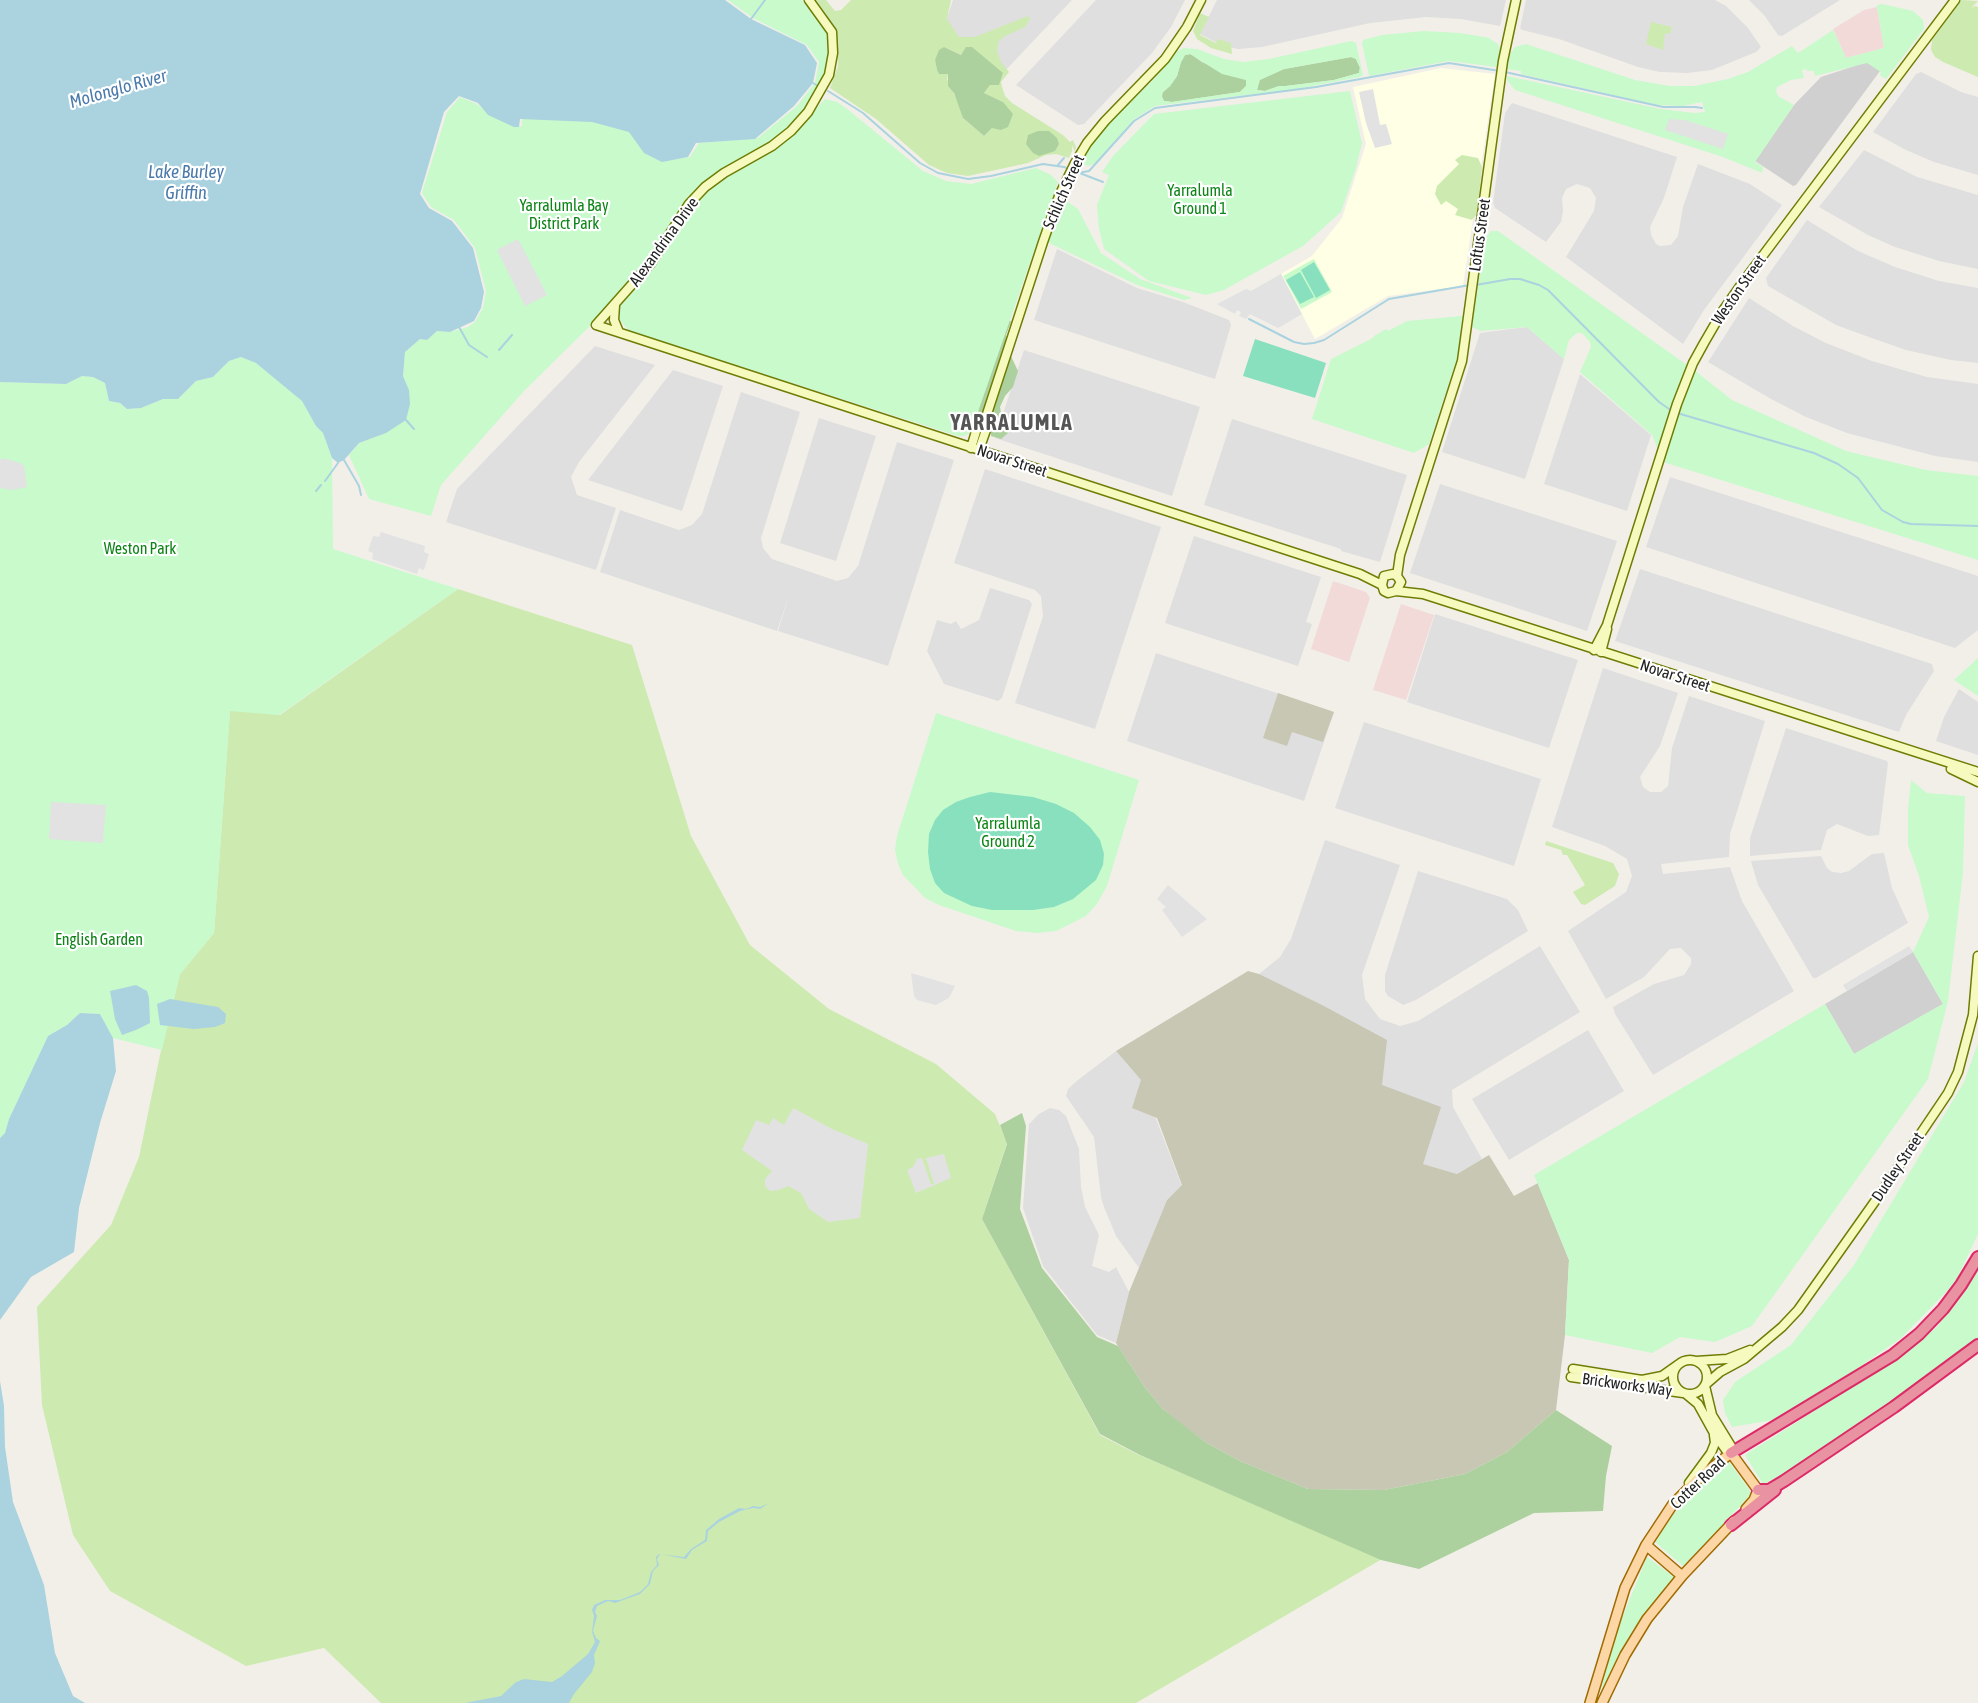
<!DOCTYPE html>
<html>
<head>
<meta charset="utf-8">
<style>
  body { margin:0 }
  canvas { display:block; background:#f2efe9 }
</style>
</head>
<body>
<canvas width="1978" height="1703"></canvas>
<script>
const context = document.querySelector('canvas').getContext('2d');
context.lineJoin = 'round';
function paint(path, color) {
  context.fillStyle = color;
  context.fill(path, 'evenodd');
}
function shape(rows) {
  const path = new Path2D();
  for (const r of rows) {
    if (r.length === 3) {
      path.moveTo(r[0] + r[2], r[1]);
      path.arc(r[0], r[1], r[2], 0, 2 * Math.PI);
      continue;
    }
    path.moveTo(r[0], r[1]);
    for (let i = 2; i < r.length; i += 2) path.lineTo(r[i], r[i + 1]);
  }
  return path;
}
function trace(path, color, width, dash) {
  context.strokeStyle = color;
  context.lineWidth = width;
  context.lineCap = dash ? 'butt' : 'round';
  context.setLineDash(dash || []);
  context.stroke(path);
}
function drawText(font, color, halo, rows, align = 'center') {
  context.font = font + ' "Asap Condensed",sans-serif';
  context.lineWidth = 4.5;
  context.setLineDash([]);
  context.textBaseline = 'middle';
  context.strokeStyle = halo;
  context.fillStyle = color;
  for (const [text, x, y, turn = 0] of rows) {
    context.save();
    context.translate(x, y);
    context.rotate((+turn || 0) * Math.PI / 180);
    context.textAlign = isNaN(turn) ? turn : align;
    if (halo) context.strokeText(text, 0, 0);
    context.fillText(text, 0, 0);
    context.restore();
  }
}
paint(shape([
  [953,0,1072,0,1003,73,944,27],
  [1096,0,1185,0,1171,27,1152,53,1084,124,1078,125,1016,85],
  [1217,0,1506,0,1500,26,1461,19,1426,17,1370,23,1262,47,1238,49,1223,46,1200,34],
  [1526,0,1715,0,1726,6,1748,28,1761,47,1756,52,1712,70,1687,73,1660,72,1638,67,1559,39,1522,30,1520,28],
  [1749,0,1840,0,1782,36,1778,35,1764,15],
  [1921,72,1961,92,1978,97,1978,175,1934,162,1906,150,1873,132,1916,74],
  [1512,103,1677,157,1664,198,1650,227,1651,235,1656,244,1660,246,1671,245,1678,236,1683,207,1698,164,1750,184,1782,205,1704,310,1683,344,1566,257,1594,211,1596,198,1590,188,1577,184,1566,189,1562,198,1563,211,1561,222,1546,242,1495,208,1493,203,1505,113],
  [1864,150,1917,177,1978,195,1978,269,1939,261,1895,247,1868,235,1819,207],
  [1807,220,1858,251,1895,267,1939,281,1978,288,1978,363,1951,360,1906,350,1866,336,1836,325,1768,286,1766,278],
  [1057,249,1137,288,1183,302,1229,320,1231,325,1215,379,1034,320],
  [1749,298,1793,326,1826,343,1872,361,1927,377,1978,384,1978,462,1935,456,1847,433,1806,417,1771,399,1708,362],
  [1527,327,1564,359,1525,479,1442,452,1480,333],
  [595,346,655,365,579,462,571,477,577,495,616,508,596,570,446,522,457,489],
  [1024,350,1200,407,1172,496,995,438],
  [673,370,723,386,682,511,588,480],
  [1580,374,1651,435,1627,511,1544,484],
  [741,392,800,412,761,538,763,548,772,559,837,581,848,578,858,566,897,442,954,460,888,666,778,631,790,592,777,631,600,572,620,510,679,530,692,525,702,514],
  [819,418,876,436,836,561,780,543],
  [1232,419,1407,475,1380,562,1341,551,1341,549,1204,505],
  [985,469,1161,527,1095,729,1015,703,1043,616,1041,596,1035,590,954,563],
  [1670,477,1978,576,1978,630,1955,648,1646,547],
  [1440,484,1617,541,1587,631,1410,573],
  [1194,536,1321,577,1306,622,1312,624,1298,666,1165,623],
  [1640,569,1932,664,1934,671,1906,715,1899,732,1615,641],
  [990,588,1029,600,1032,604,1002,698,998,701,944,684,927,651,937,620,951,624,956,621,961,629,979,620],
  [1435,614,1578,660,1549,748,1407,702],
  [1156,653,1334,712,1304,801,1127,741],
  [1603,668,1678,693,1660,746,1640,777,1643,787,1650,792,1661,792,1668,786,1672,748,1689,696,1765,721,1730,834,1729,857,1661,864,1663,874,1730,867,1742,901,1794,991,1653,1075,1615,1014,1613,1007,1654,984,1684,975,1691,964,1691,958,1681,948,1670,949,1644,977,1606,999,1568,931,1626,892,1632,876,1627,859,1605,846,1552,827],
  [1959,689,1978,702,1978,755,1936,741,1944,717],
  [1364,722,1541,779,1514,866,1335,808],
  [1786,728,1887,761,1888,763,1879,835,1868,836,1837,824,1827,830,1821,850,1750,856,1750,838],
  [1325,840,1400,865,1362,975,1365,999,1380,1019,1400,1026,1418,1021,1540,946,1580,1012,1452,1090,1453,1107,1482,1159,1457,1174,1423,1164,1382,1085,1259,974,1280,957,1291,939],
  [1884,853,1892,888,1908,923,1816,978,1813,978,1758,885,1751,861,1821,856,1827,868,1832,872,1841,873,1849,871,1872,854],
  [1418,871,1507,899,1518,910,1528,931,1416,1000,1403,1005,1388,996,1385,991,1385,975],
  [1588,1030,1624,1091,1509,1160,1472,1099],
  [1116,1051,1141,1080,1182,1186,1167,1200,1139,1268,1116,1236,1104,1207,1101,1197,1094,1137,1066,1096,1068,1089,1078,1080],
  [1050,1108,1059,1110,1066,1116,1079,1149,1081,1187,1085,1207,1099,1235,1092,1266,1109,1272,1116,1267,1129,1292,1116,1343,1097,1335,1043,1266,1023,1208,1029,1124,1039,1114]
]), '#e0dfdf');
paint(shape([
  [1877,7,1884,48,1846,58,1833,29,1864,10],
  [1333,581,1366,592,1370,598,1349,662,1311,649],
  [1401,604,1434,615,1406,700,1373,690]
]), '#f2dad9');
paint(shape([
  [1441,68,1495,74,1463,286,1388,296,1315,339,1281,274,1312,256,1342,218,1366,144,1353,87]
]), '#ffffe5');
paint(shape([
  [1867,62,1880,71,1796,185,1793,186,1755,161,1794,105,1821,77],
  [1913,952,1943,1004,1854,1054,1825,1004]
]), '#d0d0d0');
paint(shape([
  [1278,693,1334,712,1323,742,1292,732,1287,746,1263,738],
  [1248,971,1259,974,1322,1005,1387,1040,1382,1085,1441,1107,1423,1164,1457,1174,1489,1155,1514,1196,1538,1183,1569,1260,1565,1335,1556,1410,1507,1452,1465,1474,1384,1490,1308,1489,1240,1461,1205,1442,1181,1424,1163,1409,1146,1389,1116,1343,1129,1292,1167,1200,1182,1185,1157,1118,1132,1108,1141,1080,1116,1051]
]), '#c7c7b4');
paint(shape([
  [812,0,826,0,835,11,841,10,851,0,951,0,947,19,959,37,975,37,1028,16,1030,19,1025,27,1005,36,999,41,997,51,1001,62,1009,72,1001,82,1002,87,1005,96,1012,103,1063,135,1070,142,1073,140,1076,147,1075,152,1072,145,1072,151,1069,158,1056,154,1046,155,1028,163,968,176,947,173,929,165,876,119,830,88,838,66,837,39,832,26],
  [944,47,1003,74,999,80,990,85,984,93,1003,102,997,128,992,128,984,136,963,118,962,111,947,79,948,74,937,70,935,60],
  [1961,0,1978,1,1971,8,1975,6,1978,7,1978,77,1943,62,1935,57,1931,50,1932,40],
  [1200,13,1209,17,1200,35,1216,43,1218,39,1231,43,1232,54,1211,48,1197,39,1193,31],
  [1651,22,1672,27,1670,34,1665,33,1663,50,1646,44],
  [1462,155,1478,158,1482,167,1477,214,1472,220,1455,215,1458,209,1446,201,1441,205,1435,194,1437,186,1459,164,1455,160],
  [458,589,632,645,691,836,750,945,829,1009,936,1064,995,1114,1007,1143,982,1219,1100,1435,1137,1454,1382,1559,1136,1703,381,1703,324,1648,246,1666,110,1591,73,1535,42,1405,37,1307,111,1225,139,1157,160,1055,180,974,214,933,230,710,280,715],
  [1546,841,1613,863,1619,874,1615,886,1585,905,1581,904,1573,892,1585,885,1567,855,1563,855,1561,850,1545,845]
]), '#cdebb0');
paint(shape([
  [944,47,961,55,966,47,972,47,1003,73,999,85,990,85,984,93,1003,102,1013,114,1008,127,1001,130,992,128,984,136,963,118,954,93,948,86,948,74,939,74,937,70,935,60,939,50],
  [1191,54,1202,62,1246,80,1246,86,1240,92,1172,102,1164,101,1161,96,1163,92,1170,86,1177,76,1181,62,1185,55],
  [1351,57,1356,59,1360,68,1359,73,1334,80,1286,86,1279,86,1265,91,1257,90,1259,80,1284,69],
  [1038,131,1049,131,1057,138,1059,144,1055,151,1039,156,1033,153,1026,144,1028,135],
  [1002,310,1011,322,1006,335,1010,354,1018,371,1013,387,1005,396,1000,407,1003,424,1008,433,1001,439,991,436,991,432,982,435,981,430,958,430],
  [1022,1113,1026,1126,1020,1209,1042,1268,1097,1337,1118,1346,1146,1389,1163,1409,1205,1442,1240,1461,1308,1489,1384,1490,1465,1474,1507,1452,1556,1410,1612,1446,1606,1476,1603,1511,1534,1513,1419,1569,1381,1560,1140,1455,1100,1434,982,1219,1007,1144,1000,1125]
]), '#add19e');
paint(shape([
  [728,0,802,0,820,21,827,34,831,50,827,72,806,110,789,128,770,143,703,184,650,259,594,322,524,391,441,485,431,516,369,499,349,455,359,443,386,433,409,390,403,376,405,352,420,339,427,340,437,331,450,332,468,327,475,322,483,308,486,291,475,248,454,220,431,207,422,193,447,112,460,97,477,104,491,115,517,127,522,126,522,118,594,121,630,130,664,161,690,157,699,143,758,138,797,106,815,83,819,62,807,45,753,18],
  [1882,4,1913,11,1923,20,1924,29,1886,79,1880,75,1881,72,1867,63,1815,76,1814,71,1807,71,1806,69,1802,70,1804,78,1791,80,1777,87,1776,91,1778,96,1794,105,1755,162,1763,167,1762,173,1723,157,1515,90,1507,80,1507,76,1661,109,1695,113,1705,112,1702,102,1683,106,1657,105,1521,74,1521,71,1507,69,1510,54,1515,47,1526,44,1635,80,1670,86,1695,86,1728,79,1748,72,1792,46,1798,53,1833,30,1846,58,1884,48,1877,7,1877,5],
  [1424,31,1460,33,1490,38,1490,39,1498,44,1500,48,1497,67,1449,61,1369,76,1362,43,1363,40,1382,35],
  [1351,41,1356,43,1363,75,1360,77,1296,89,1155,106,1133,120,1097,162,1089,166,1081,164,1086,156,1085,154,1110,121,1152,81,1177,51,1184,48,1197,49,1224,59,1243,62,1269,59],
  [1190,54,1222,74,1246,80,1246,86,1240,92,1172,102,1164,101,1162,96,1163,92,1170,86,1177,76,1181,62,1185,55],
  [1351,57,1356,59,1360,67,1359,73,1334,80,1286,86,1279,86,1265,91,1257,90,1260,80,1284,69],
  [1350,91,1362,143,1356,168,1341,212,1303,246,1224,290,1206,295,1149,281,1104,249,1099,229,1097,205,1109,175,1102,172,1113,156,1154,114],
  [825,99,837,102,846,108,923,171,946,181,971,184,1036,168,1051,175,1058,182,971,432,964,436,958,436,629,331,619,319,619,307,645,278,661,255,674,233,695,203,712,186,773,151,790,138],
  [1062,198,1078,209,1101,253,1140,279,1192,298,1184,300,1137,285,1047,242],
  [1491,231,1498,231,1694,370,1732,400,1846,451,1926,470,1978,476,1978,560,1663,462,1652,435,1580,372,1591,347,1590,342,1582,333,1577,333,1569,340,1564,359,1527,327,1481,331,1472,327,1485,238],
  [1314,259,1332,292,1301,309,1283,276],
  [1462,316,1458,355,1429,444,1414,453,1312,419,1331,359,1373,338,1374,336,1386,329,1388,331,1407,321],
  [241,357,256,363,293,393,302,401,316,426,323,433,332,458,333,549,458,589,279,715,230,711,214,933,180,974,162,1050,113,1038,100,1014,80,1013,67,1025,48,1036,9,1119,5,1133,0,1138,0,382,66,384,82,376,93,377,105,383,109,401,120,403,127,409,141,408,163,399,178,399,196,381,213,377,229,361],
  [1978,658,1978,696,1954,680],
  [936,713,1139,780,1107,886,1097,904,1086,916,1056,931,1037,933,1016,931,939,905,925,898,903,875,898,864,895,850,897,836],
  [1911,780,1927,793,1965,796,1963,872,1948,1001,1928,1079,1752,1326,1715,1342,1680,1337,1652,1353,1565,1335,1569,1260,1534,1175,1825,1004,1854,1054,1943,1004,1913,952,1929,917,1919,876,1908,845,1908,809],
  [1978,1043,1978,1234,1955,1283,1901,1338,1842,1379,1772,1420,1732,1427,1725,1413,1723,1400,1735,1382,1791,1345,1854,1265,1964,1082],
  [1978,1269,1978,1338,1959,1354,1885,1408,1782,1475,1763,1484,1745,1455,1893,1361,1937,1327],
  [1729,1462,1751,1492,1745,1501,1683,1566,1655,1542,1671,1517,1704,1482],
  [1647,1557,1674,1577,1632,1631,1598,1703,1614,1638]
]), '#c8facc');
paint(shape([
  [1314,262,1330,290,1316,298,1301,270],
  [1300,272,1314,297,1300,304,1286,280],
  [1255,339,1326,363,1315,398,1243,376],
  [990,792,1033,797,1056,804,1074,813,1090,827,1100,840,1104,854,1103,865,1096,880,1073,899,1054,907,1033,910,992,910,972,906,944,893,935,883,930,869,928,852,929,834,935,820,943,810,956,802,970,797]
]), '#88e0be');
paint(shape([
  [1373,89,1380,125,1386,124,1392,144,1375,148,1366,123,1359,92],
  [1669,119,1685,120,1728,134,1723,149,1665,130],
  [518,239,547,295,525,306,497,250],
  [1281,274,1302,314,1278,328,1250,314,1246,319,1239,316,1241,312,1237,310,1235,314,1217,304,1246,289,1251,291],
  [3,458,20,463,24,466,27,487,12,490,0,488,0,460],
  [381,532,425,546,424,552,429,554,424,570,419,568,417,574,372,559,373,553,368,551,373,536,379,537],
  [51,802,106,805,103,843,49,839],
  [1168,885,1207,919,1182,937,1162,910,1166,907,1157,899],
  [1909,946,1913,952,1847,991,1843,985],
  [911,973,955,986,949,998,936,1005,917,1000,914,996],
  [793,1108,832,1129,868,1144,860,1218,828,1222,809,1209,801,1193,788,1186,779,1190,770,1191,765,1186,765,1179,772,1171,742,1150,756,1120,769,1125,773,1118,784,1125],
  [944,1154,951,1178,916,1193,907,1170,913,1167,917,1159,922,1158,931,1184,934,1184,926,1158]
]), '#e2e2e2');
paint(shape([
  [0,0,725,0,751,19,805,45,817,63,813,83,794,106,755,139,696,143,688,157,662,162,644,153,629,132,592,122,520,119,519,127,514,127,488,115,478,103,459,96,444,112,420,194,429,208,452,221,473,248,484,292,481,308,474,321,450,332,437,331,427,340,420,339,405,352,403,376,409,390,410,404,406,420,386,433,359,443,344,460,338,463,332,458,323,433,316,426,302,401,256,363,241,357,229,361,213,377,196,381,178,399,163,399,141,408,127,409,120,403,109,401,105,383,93,377,82,376,66,384,0,382],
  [136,985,147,991,149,998,150,1023,136,1030,122,1035,115,1019,110,991],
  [170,999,218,1007,226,1014,225,1023,215,1027,194,1029,160,1025,157,1004],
  [80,1013,100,1014,113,1038,116,1071,100,1123,79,1208,74,1252,31,1277,0,1320,0,1138,5,1133,9,1119,48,1036,67,1025],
  [0,1381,4,1406,5,1447,13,1502,44,1585,55,1653,73,1696,85,1703,0,1703],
  [769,1503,760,1509,753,1508,740,1511,719,1522,708,1531,707,1541,692,1550,686,1559,660,1554,657,1559,659,1565,653,1571,650,1584,640,1594,615,1603,608,1601,597,1606,595,1612,597,1616,593,1631,596,1638,600,1641,594,1655,595,1663,592,1672,574,1694,569,1703,465,1703,501,1696,516,1682,524,1679,552,1682,562,1676,588,1654,595,1642,592,1632,594,1616,592,1610,594,1605,605,1600,620,1600,640,1592,648,1584,651,1572,657,1565,656,1557,659,1554,684,1557,691,1549,705,1540,706,1530,719,1519,739,1508,746,1509,753,1506,760,1507]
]), '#aad3df');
trace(shape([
  [751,19,765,0],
  [1505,72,1663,107,1695,107,1702,108],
  [813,83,818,86],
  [828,91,863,113,920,163,938,173,968,179,991,176,1043,164,1064,167,1103,182],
  [1058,165,1064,158],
  [1078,173,1089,171,1134,121,1155,108,1316,87,1449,63,1500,71],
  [1476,285,1510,279,1520,279,1539,285,1548,290,1659,402,1672,411],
  [1249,319,1294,342,1304,344,1314,343,1324,340,1389,299,1470,285],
  [458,325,469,345,487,357],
  [499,350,512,335],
  [1677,413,1814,453,1838,464,1858,478,1882,510,1903,522,1911,524,1978,526],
  [406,420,414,429],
  [344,460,359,486,361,495],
  [325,481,338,463],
  [316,491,321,485]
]), '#aad3df', 2);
const secondary = shape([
  [809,0,832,32,833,53,829,75,808,112,791,131,772,146,724,173,705,187,689,204,651,263,596,325,1360,574,1382,585,1384,591,1388,593,1396,591,1423,594,1978,772],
  [615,305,614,320,619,332],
  [971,448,977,428,986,417],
  [979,450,986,430,986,417,1043,242,1059,196,1075,163,1087,143,1105,121,1165,59,1187,27,1201,0],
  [1397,576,1400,555,1462,361,1503,61,1516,0],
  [1382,585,1384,576,1393,574,1397,576,1401,582,1396,591],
  [1594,650,1607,625,1677,404,1693,363,1704,343,1722,312,1743,282,1955,0],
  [1601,652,1607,629],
  [1951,769,1978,782],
  [1690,1377,17],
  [1696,1361,1727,1359,1750,1350],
  [1573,1369,1642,1380,1662,1376,1679,1364],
  [1571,1377,1683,1393],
  [1705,1385,1720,1372,1744,1359,1782,1327,1798,1310,1878,1197,1948,1093,1958,1072,1973,1015,1978,956],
  [1705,1386,1712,1415,1731,1446,1731,1453],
  [1686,1394,1698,1404,1714,1433,1726,1450,1731,1453],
  [1689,1483,1711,1453,1715,1443,1714,1435]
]);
const primary = shape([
  [1646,1545,1682,1576],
  [1590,1703,1625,1588,1646,1545,1673,1504,1700,1477,1731,1453,1758,1490,1754,1500,1746,1509],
  [1602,1703,1625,1655,1647,1619,1682,1576,1734,1521]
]);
const highway = shape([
  [1731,1453,1893,1355,1919,1334,1943,1309,1961,1285,1978,1257],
  [1758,1490,1769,1490,1784,1481,1894,1407,1978,1345],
  [1731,1525,1775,1490]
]);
trace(secondary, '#707d05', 11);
trace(primary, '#a06b00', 12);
trace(highway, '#dc2a67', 14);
trace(secondary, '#f7fabf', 8);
trace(primary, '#fcd6a4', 9);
trace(highway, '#e892a2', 10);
drawText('16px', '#0c8416', '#fff', [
  ["Yarralumla",1200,191],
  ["Ground 1",1200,209],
  ["Yarralumla Bay",564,206],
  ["District Park",564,224],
  ["Weston Park",140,549],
  ["Yarralumla",1008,824],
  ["Ground 2",1008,842],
  ["English Garden",99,940]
]);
drawText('16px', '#222', '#fff', [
  ["Schlich Street",1064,192,-66],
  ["Loftus Street",1480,235,-82],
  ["Alexandrina Drive",664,242,-54],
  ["Weston Street",1739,290,-55],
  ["Novar Street",1012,461,18],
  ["Novar Street",1675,676,18],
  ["Dudley Street",1898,1167,-56],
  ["Brickworks Way",1627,1385,8],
  ["Cotter Road",1698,1483,-43]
]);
drawText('italic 18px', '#4a7aab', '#fff', [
  ["Molonglo River",118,89,-16],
  ["Lake Burley",186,172],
  ["Griffin",186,193]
]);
context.letterSpacing = '1.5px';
drawText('bold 22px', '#555', '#fff', [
  ["YARRALUMLA",1012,423]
]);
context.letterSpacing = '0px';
</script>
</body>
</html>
